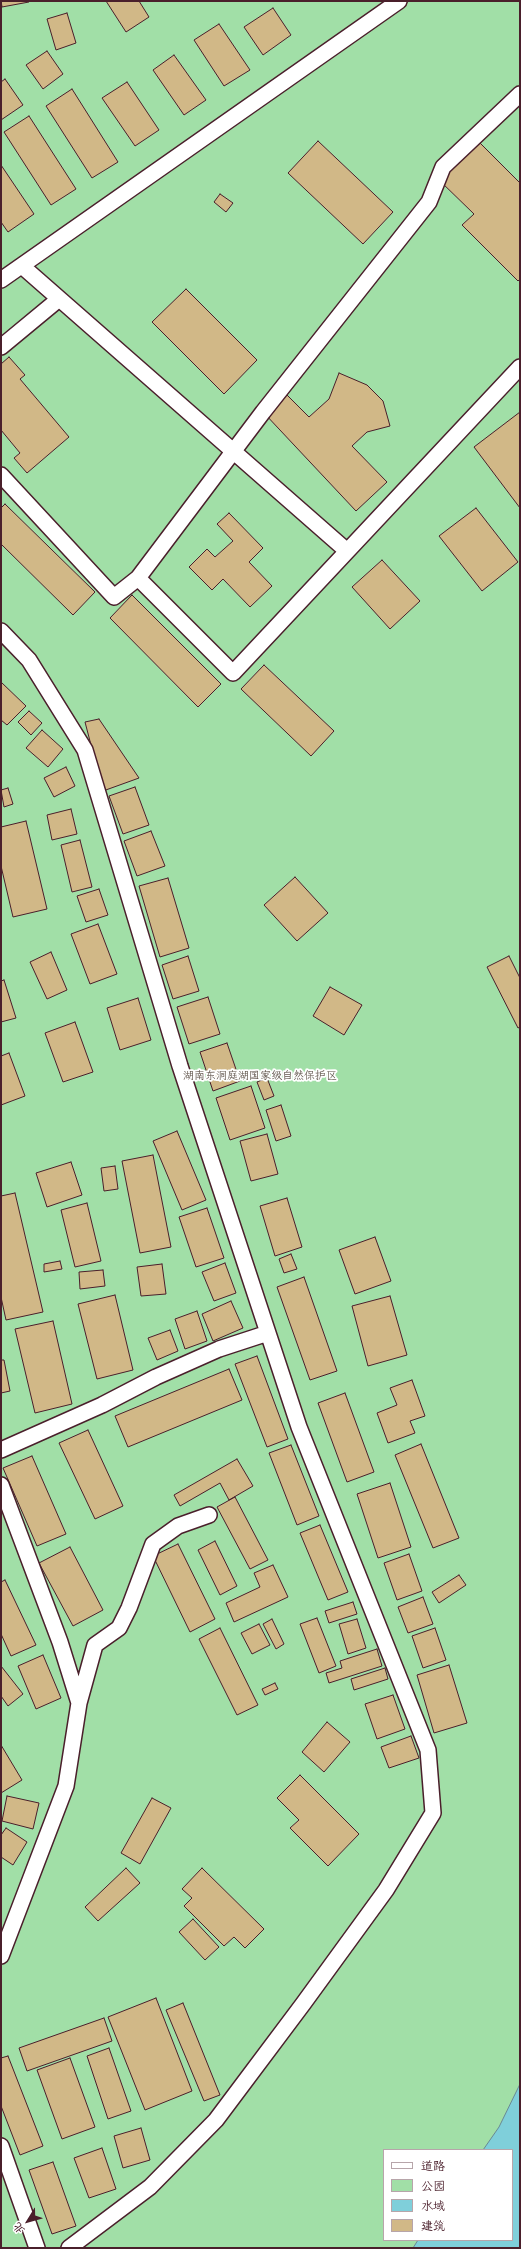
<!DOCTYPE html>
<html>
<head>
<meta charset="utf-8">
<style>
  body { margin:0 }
  #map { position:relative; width:521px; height:2249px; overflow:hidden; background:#fff; font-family:Delius,"LXGW WenKai TC",sans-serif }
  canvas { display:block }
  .frame { position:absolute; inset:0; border:2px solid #4a1f2b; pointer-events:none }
  .legend { position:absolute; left:383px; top:2149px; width:130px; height:92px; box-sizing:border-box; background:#fff; border:1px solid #b7a5aa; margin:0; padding:5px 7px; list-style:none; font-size:12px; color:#4a1f2b }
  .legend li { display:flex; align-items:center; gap:8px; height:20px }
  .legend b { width:20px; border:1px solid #b7a5aa }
  .north { position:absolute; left:8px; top:2201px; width:40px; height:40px; -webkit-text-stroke:3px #fff; paint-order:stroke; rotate:233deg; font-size:11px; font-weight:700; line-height:16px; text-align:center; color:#4a1f2b }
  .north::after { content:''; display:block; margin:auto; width:14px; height:18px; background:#4a1f2b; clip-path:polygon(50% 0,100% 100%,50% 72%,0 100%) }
</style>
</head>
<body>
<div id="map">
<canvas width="521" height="2249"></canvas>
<div class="frame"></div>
<ul class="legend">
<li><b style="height:5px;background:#fff"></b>道路</li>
<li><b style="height:11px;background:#a1dfa7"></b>公园</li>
<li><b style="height:11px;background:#7fcfda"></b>水域</li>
<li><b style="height:11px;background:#d1b887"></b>建筑</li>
</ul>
<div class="north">北</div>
</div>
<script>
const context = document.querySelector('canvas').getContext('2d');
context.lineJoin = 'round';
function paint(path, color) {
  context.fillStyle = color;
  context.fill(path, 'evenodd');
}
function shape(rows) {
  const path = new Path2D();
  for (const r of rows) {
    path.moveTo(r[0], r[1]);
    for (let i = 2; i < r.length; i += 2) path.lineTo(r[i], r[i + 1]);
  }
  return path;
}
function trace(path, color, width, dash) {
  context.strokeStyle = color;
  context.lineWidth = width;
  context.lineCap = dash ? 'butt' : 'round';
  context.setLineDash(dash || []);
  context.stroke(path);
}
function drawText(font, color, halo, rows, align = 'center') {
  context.font = font + ' Delius,"LXGW WenKai TC",sans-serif';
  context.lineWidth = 3.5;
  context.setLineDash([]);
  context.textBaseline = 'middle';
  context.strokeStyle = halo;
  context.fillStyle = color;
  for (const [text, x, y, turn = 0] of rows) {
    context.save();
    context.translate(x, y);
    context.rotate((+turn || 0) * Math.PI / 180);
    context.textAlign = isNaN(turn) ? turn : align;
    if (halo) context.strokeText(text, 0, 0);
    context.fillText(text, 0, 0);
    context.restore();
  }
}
paint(shape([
  [1,1,520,1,520,2248,1,2248],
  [384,2150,512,2150,512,2240,384,2240]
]), '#a1dfa7');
const water = shape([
  [520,2084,520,2248,413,2248,418,2240,512,2240,512,2150,483,2150,499,2127,520,2084]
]);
paint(water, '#7fcfda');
trace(water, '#6a8994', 1);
const building = shape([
  [1,1,29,1,29,2,2,7,1,1],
  [106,1,139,1,149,17,126,32,106,1],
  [273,8,291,35,263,55,244,27,273,8],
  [67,13,76,43,56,50,47,19,67,13],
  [219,24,250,70,224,86,194,40,219,24],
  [47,51,63,74,43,89,26,65,47,51],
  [174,55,206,100,184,115,153,70,174,55],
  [5,79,23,105,1,120,1,82,5,79],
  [127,82,159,130,135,146,102,98,127,82],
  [72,89,118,162,92,178,46,106,72,89],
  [29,116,76,189,51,205,4,132,29,116],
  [318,141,393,212,363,244,288,173,318,141],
  [478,141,520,183,520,279,518,281,462,225,474,214,439,180,478,141],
  [1,165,34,214,8,232,1,222,1,165],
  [220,194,233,203,226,212,214,202,220,194],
  [186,289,257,360,224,394,152,322,186,289],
  [9,357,25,375,20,379,69,437,27,473,14,458,20,453,1,430,1,364,9,357],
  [339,373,367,385,383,401,390,426,367,432,352,446,387,482,356,511,264,413,285,393,309,417,329,399,339,373],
  [520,412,520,508,474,447,520,412],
  [5,504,95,592,73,615,1,544,1,508,5,504],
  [476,508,518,562,482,591,439,536,476,508],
  [229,513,263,548,249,562,272,586,250,607,223,579,212,590,189,567,207,549,215,557,233,541,217,524,229,513],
  [382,560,420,601,390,629,352,587,382,560],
  [132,595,221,684,198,707,110,618,132,595],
  [264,665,334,731,311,756,241,689,264,665],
  [1,682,26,706,7,725,1,720,1,682],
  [29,711,42,723,31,735,18,722,29,711],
  [99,719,139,778,103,791,85,722,99,719],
  [42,730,63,749,48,767,26,748,42,730],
  [66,767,75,786,54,797,44,778,66,767],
  [135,787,149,825,123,834,109,796,135,787],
  [8,788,13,804,4,807,1,790,8,788],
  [71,809,77,834,52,840,47,815,71,809],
  [26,821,47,909,13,917,1,866,1,827,26,821],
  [151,831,165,866,137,876,124,841,151,831],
  [80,840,92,887,72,892,61,845,80,840],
  [295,877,328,913,297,941,264,905,295,877],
  [168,878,189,948,160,957,139,886,168,878],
  [99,889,108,915,86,922,77,896,99,889],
  [98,924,117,974,90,984,71,934,98,924],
  [51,952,67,990,47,999,30,962,51,952],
  [188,956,199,991,173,999,162,965,188,956],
  [509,956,520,978,520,1027,518,1028,487,967,509,956],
  [4,980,16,1018,1,1022,1,981,4,980],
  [330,987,362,1005,344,1035,313,1016,330,987],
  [208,997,220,1034,189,1044,177,1007,208,997],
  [138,998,151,1040,120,1050,107,1008,138,998],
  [75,1022,93,1072,63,1082,45,1033,75,1022],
  [227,1043,240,1081,213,1091,200,1052,227,1043],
  [9,1053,25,1096,1,1105,1,1056,9,1053],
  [267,1078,274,1096,264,1100,257,1082,267,1078],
  [251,1086,265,1128,230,1140,216,1098,251,1086],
  [281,1105,291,1136,276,1141,266,1110,281,1105],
  [177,1131,206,1200,182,1210,153,1141,177,1131],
  [267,1134,278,1174,251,1181,240,1141,267,1134],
  [153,1155,171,1247,140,1253,122,1161,153,1155],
  [71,1162,82,1195,47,1207,36,1173,71,1162],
  [115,1166,118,1189,104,1191,101,1168,115,1166],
  [15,1193,43,1312,6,1320,1,1297,1,1196,15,1193],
  [287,1198,302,1247,275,1256,260,1206,287,1198],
  [87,1203,101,1261,75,1267,61,1210,87,1203],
  [207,1208,224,1258,196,1267,179,1217,207,1208],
  [375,1237,391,1281,355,1294,339,1250,375,1237],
  [291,1254,297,1269,284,1273,279,1259,291,1254],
  [60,1261,62,1269,44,1272,44,1264,60,1261],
  [225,1263,236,1293,214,1301,202,1272,225,1263],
  [162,1264,166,1294,141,1296,137,1267,162,1264],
  [103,1270,105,1286,80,1289,79,1272,103,1270],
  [304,1277,337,1371,310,1380,277,1287,304,1277],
  [115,1295,133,1370,97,1379,78,1304,115,1295],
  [390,1296,407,1355,368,1366,352,1306,390,1296],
  [231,1301,243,1328,213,1341,202,1314,231,1301],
  [197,1311,207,1341,185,1349,175,1319,197,1311],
  [53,1321,72,1404,35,1413,15,1329,53,1321],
  [170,1330,178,1351,157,1360,148,1338,170,1330],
  [257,1356,288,1439,267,1447,235,1364,257,1356],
  [1,1360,4,1360,10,1391,1,1393,1,1360],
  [229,1369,242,1400,128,1447,115,1416,229,1369],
  [412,1380,425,1416,410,1421,415,1433,388,1443,377,1413,397,1405,390,1388,412,1380],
  [345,1393,374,1472,347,1482,318,1403,345,1393],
  [88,1430,123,1506,95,1519,59,1443,88,1430],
  [421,1444,459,1538,433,1548,395,1455,421,1444],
  [291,1445,319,1516,297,1525,269,1453,291,1445],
  [32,1456,66,1534,37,1546,3,1468,32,1456],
  [237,1459,253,1486,229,1500,220,1483,180,1506,174,1495,237,1459],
  [390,1483,411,1547,378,1558,357,1494,390,1483],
  [235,1497,268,1560,250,1569,217,1507,235,1497],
  [320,1525,348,1592,328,1600,300,1533,320,1525],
  [215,1541,237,1586,220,1595,198,1550,215,1541],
  [178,1544,215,1619,190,1632,153,1556,178,1544],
  [70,1547,103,1610,73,1626,39,1563,70,1547],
  [409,1554,422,1591,397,1600,384,1563,409,1554],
  [273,1565,288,1597,234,1622,226,1603,260,1587,254,1573,273,1565],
  [459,1575,466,1585,439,1603,432,1592,459,1575],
  [5,1580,36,1645,11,1656,1,1634,1,1582,5,1580],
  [423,1597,433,1624,408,1633,398,1607,423,1597],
  [353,1602,357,1614,329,1623,325,1611,353,1602],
  [317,1618,336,1666,319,1673,300,1624,317,1618],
  [272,1619,284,1644,276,1649,263,1624,272,1619],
  [357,1619,366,1648,348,1654,339,1624,357,1619],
  [259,1624,270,1645,252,1654,241,1633,259,1624],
  [220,1628,258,1705,237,1715,199,1639,220,1628],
  [435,1628,446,1660,423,1668,412,1636,435,1628],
  [377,1649,382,1666,329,1683,326,1673,342,1668,340,1661,377,1649],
  [43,1655,61,1698,36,1709,18,1666,43,1655],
  [449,1665,467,1723,434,1733,417,1675,449,1665],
  [1,1666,23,1694,8,1706,1,1696,1,1666],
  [385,1668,388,1679,354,1690,351,1679,385,1668],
  [275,1683,278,1689,265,1695,262,1689,275,1683],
  [393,1695,405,1729,377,1739,365,1704,393,1695],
  [327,1722,350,1742,324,1772,302,1752,327,1722],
  [411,1736,419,1758,389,1768,381,1747,411,1736],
  [1,1745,22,1780,1,1793,1,1745],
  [300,1775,359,1834,328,1866,290,1828,299,1820,277,1798,300,1775],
  [7,1796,39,1803,33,1829,2,1821,7,1796],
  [152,1798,171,1808,140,1864,121,1853,152,1798],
  [6,1828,27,1842,13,1865,1,1857,1,1835,6,1828],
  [126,1868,140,1883,98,1921,85,1907,126,1868],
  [202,1868,264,1929,245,1948,234,1937,224,1946,184,1906,192,1898,182,1889,202,1868],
  [193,1919,219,1947,205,1960,179,1932,193,1919],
  [156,1998,192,2091,145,2110,108,2017,156,1998],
  [183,2003,220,2095,204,2101,166,2010,183,2003],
  [104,2018,112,2041,27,2071,19,2048,104,2018],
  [109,2048,131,2111,108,2119,87,2056,109,2048],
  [8,2056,43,2146,20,2155,1,2106,1,2058,8,2056],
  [70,2058,95,2127,62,2139,37,2070,70,2058],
  [141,2128,150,2160,123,2168,114,2136,141,2128],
  [102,2148,116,2189,89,2198,74,2158,102,2148],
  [53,2162,76,2226,52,2234,29,2170,53,2162]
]);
paint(building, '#d1b887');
trace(building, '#4a1f2b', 1);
const minor = shape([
  [520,94,443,167,429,202,263,412,138,578,233,673,520,367],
  [22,266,347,551],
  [1,280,399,1],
  [1,347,59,299],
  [1,475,114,597,138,578],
  [1,631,29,660,85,750,180,1066,299,1427,428,1750,433,1813,386,1890,303,2004,216,2120,150,2187,69,2248],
  [1,1450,102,1405,156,1377,219,1349,268,1333],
  [1,1485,60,1642,79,1703,66,1786,1,1956],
  [79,1703,95,1645,119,1628,129,1608,153,1544,178,1526,209,1515],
  [1,2146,37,2248]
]);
trace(minor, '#4a1f2b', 18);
trace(minor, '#fff', 15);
drawText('11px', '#645950', '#fff', [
  ["湖南东洞庭湖国家级自然保护区",260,1076]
]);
</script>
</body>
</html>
